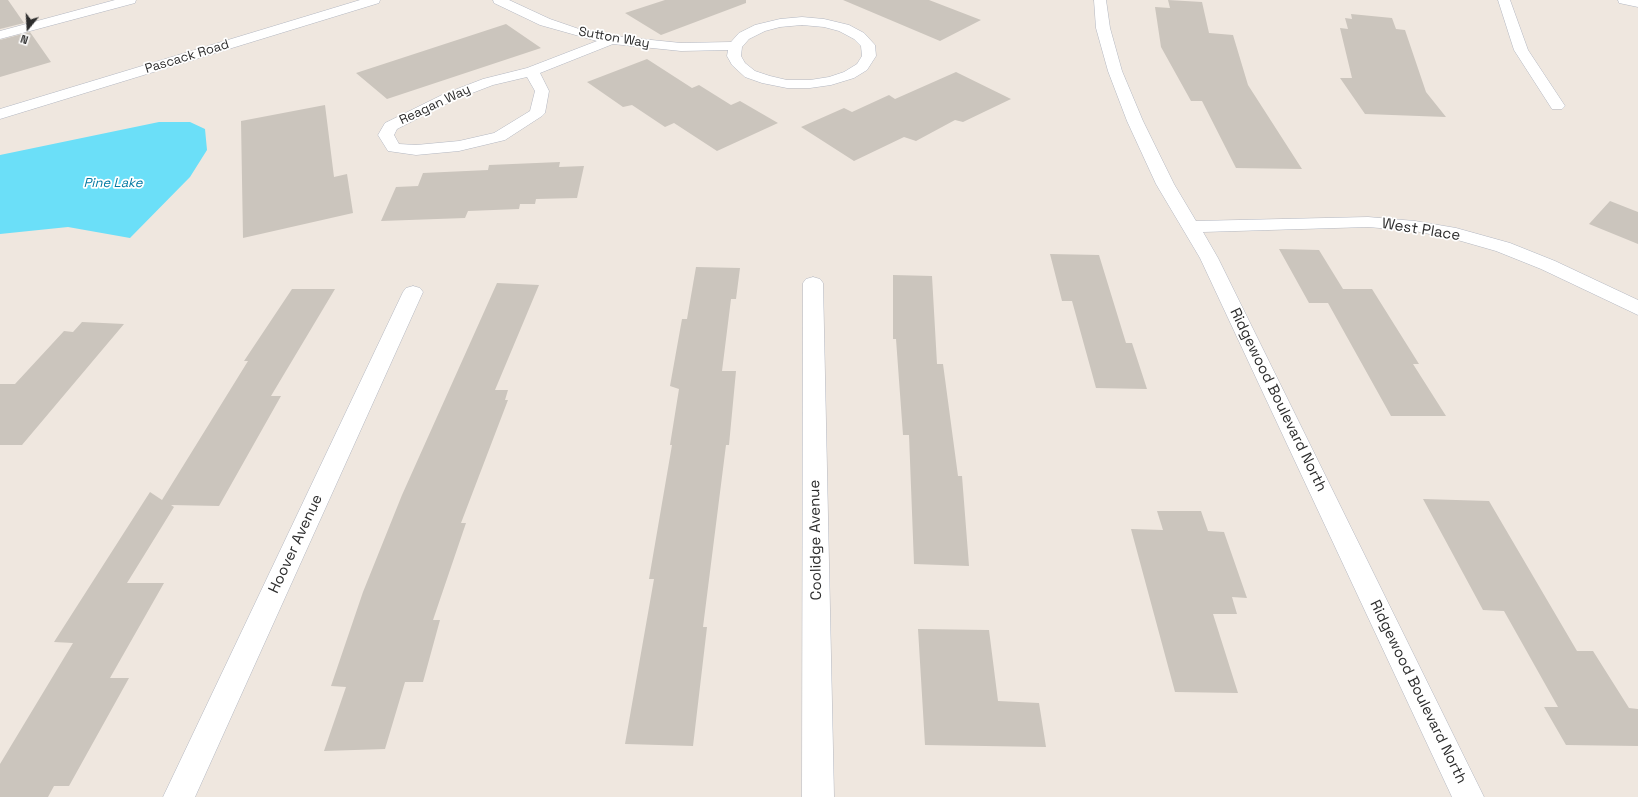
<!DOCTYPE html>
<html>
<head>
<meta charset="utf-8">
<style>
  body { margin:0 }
  #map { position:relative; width:1638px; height:797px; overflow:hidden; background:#efe7df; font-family:"Space Grotesk",sans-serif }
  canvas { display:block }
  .north { position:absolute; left:8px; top:8px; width:40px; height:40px; -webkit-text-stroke:3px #fff; paint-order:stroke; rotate:198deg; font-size:11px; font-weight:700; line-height:16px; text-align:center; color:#2d2d2d }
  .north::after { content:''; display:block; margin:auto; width:14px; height:18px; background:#2d2d2d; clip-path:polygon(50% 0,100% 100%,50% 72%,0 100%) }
</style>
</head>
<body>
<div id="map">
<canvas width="1638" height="797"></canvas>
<div class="north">N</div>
</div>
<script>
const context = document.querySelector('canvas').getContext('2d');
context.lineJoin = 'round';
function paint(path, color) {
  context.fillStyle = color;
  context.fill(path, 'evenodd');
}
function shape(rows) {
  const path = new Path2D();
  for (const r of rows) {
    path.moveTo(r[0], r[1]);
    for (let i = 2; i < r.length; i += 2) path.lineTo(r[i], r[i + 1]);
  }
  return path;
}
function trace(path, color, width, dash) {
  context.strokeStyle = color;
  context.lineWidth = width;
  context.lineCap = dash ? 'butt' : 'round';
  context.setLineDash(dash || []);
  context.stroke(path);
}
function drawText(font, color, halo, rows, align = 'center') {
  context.font = font + ' "Space Grotesk",sans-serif';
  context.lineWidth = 3.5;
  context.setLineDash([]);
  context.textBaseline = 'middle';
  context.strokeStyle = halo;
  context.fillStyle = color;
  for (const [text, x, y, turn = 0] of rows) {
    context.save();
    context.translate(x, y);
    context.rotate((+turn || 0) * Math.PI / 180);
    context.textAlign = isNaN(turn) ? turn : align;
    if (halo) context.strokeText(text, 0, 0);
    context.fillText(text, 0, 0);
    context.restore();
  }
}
paint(shape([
  [159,122,190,122,205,129,207,150,190,177,130,238,68,227,0,234,0,155]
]), '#6bdff8');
paint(shape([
  [0,0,8,0,24,23,0,29],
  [665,0,746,0,746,3,661,35,625,13],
  [843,0,929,0,981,20,940,41],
  [1168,0,1202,2,1209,33,1233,35,1248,85,1302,169,1236,168,1202,101,1191,101,1161,47,1155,7,1170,8],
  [1351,14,1392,18,1396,29,1405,30,1426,92,1446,117,1365,114,1340,78,1352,78,1340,28,1348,29,1345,18,1352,19],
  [506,24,541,48,387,99,356,73],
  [30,32,51,62,0,77,0,40],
  [647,59,692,88,699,85,731,105,740,101,778,123,717,151,674,123,665,127,632,105,623,107,587,82],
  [956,72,1011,99,963,122,955,120,916,141,904,137,854,161,801,127,844,108,852,112,889,95,895,99],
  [325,105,334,177,347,174,353,213,243,238,241,121],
  [560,162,559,167,584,166,577,198,536,199,535,204,520,204,519,209,468,211,465,218,381,221,396,187,418,186,423,173,488,170,489,165],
  [1610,201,1638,212,1638,244,1589,224],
  [1279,249,1319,250,1343,289,1372,289,1419,364,1413,364,1446,416,1391,416,1328,303,1309,303],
  [1050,254,1099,255,1126,343,1132,343,1147,389,1096,388,1072,301,1062,301],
  [696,267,740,268,736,299,731,299,722,371,736,371,729,445,726,445,703,627,707,627,693,746,625,744,654,579,649,579,672,445,670,445,679,389,670,386,682,319,687,319],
  [893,275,932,276,937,364,943,364,958,476,962,476,969,566,914,564,909,435,903,435,896,339,893,339],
  [497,283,539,285,495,390,508,390,505,400,508,400,461,523,466,523,433,620,440,620,423,682,405,682,385,749,324,751,346,687,331,686,363,592,402,495],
  [292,289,335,289,271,396,281,396,219,506,171,505,174,507,127,583,164,583,110,678,129,678,69,786,54,786,48,797,0,797,0,764,73,643,54,642,150,492,162,500,248,361,244,361],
  [82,322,124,324,22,445,0,445,0,384,15,384,64,331,73,332],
  [1423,499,1489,501,1577,651,1593,651,1629,708,1638,709,1638,746,1566,745,1544,707,1558,707,1504,611,1483,610],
  [1157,511,1201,511,1208,531,1224,532,1247,598,1232,597,1237,614,1213,614,1238,693,1175,692,1131,529,1163,530],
  [918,629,989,630,998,701,1039,703,1046,747,925,745]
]), '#cbc5bd');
const street = shape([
  [115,0,136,0,135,3,0,39,0,31,115,0],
  [493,0,509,0,550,19,579,29,612,36,681,43,731,42,739,33,755,25,780,19,802,17,824,19,849,25,864,33,875,45,876,56,867,70,854,78,831,85,810,88,787,88,762,83,745,77,732,65,727,56,728,50,681,51,613,44,540,73,549,91,545,113,542,116,505,140,459,151,416,155,388,151,378,135,385,123,444,94,483,79,527,68,597,41,540,25,494,3,493,0],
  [802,25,824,27,839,31,854,39,861,46,862,56,857,64,844,72,829,77,810,80,787,80,770,76,755,71,745,63,741,56,742,47,749,39,765,31,780,27,802,25],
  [527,77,535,91,530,111,494,133,459,141,416,145,399,144,394,135,397,129,454,100,493,85,527,77],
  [1094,0,1106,0,1110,28,1122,71,1143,121,1174,184,1196,221,1368,217,1415,221,1456,228,1510,243,1555,261,1638,300,1638,315,1541,269,1496,251,1454,239,1415,231,1368,227,1203,232,1218,258,1484,797,1452,797,1200,258,1156,184,1127,121,1108,71,1096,28,1094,0],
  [1498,0,1510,0,1528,50,1565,106,1562,109,1552,109,1514,50,1498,0],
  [813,277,820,279,823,283,834,797,802,797,803,283,806,279,813,277],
  [413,286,420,288,423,292,195,797,163,797,403,292,406,288,413,286]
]);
const secondary = shape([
  [360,0,380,0,379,3,0,119,0,109,360,0],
  [1618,0,1638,0,1638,7,1619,3,1618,0]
]);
trace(street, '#b3b7c1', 1);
trace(secondary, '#b3b7c1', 1);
paint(street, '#fff');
paint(secondary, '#fff');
drawText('13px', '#2d2d2d', '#fff', [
  ["Sutton Way",614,38,10],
  ["Pascack Road",187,57,-17],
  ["Reagan Way",435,105,-25]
]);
drawText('italic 13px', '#047aa3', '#fff', [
  ["Pine Lake",113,183]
]);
drawText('15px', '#2d2d2d', '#fff', [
  ["West Place",1421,230,9],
  ["Ridgewood Boulevard North",1278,400,64],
  ["Coolidge Avenue",816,540,-91],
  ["Hoover Avenue",296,544,-65],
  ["Ridgewood Boulevard North",1418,692,64]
]);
</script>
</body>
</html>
